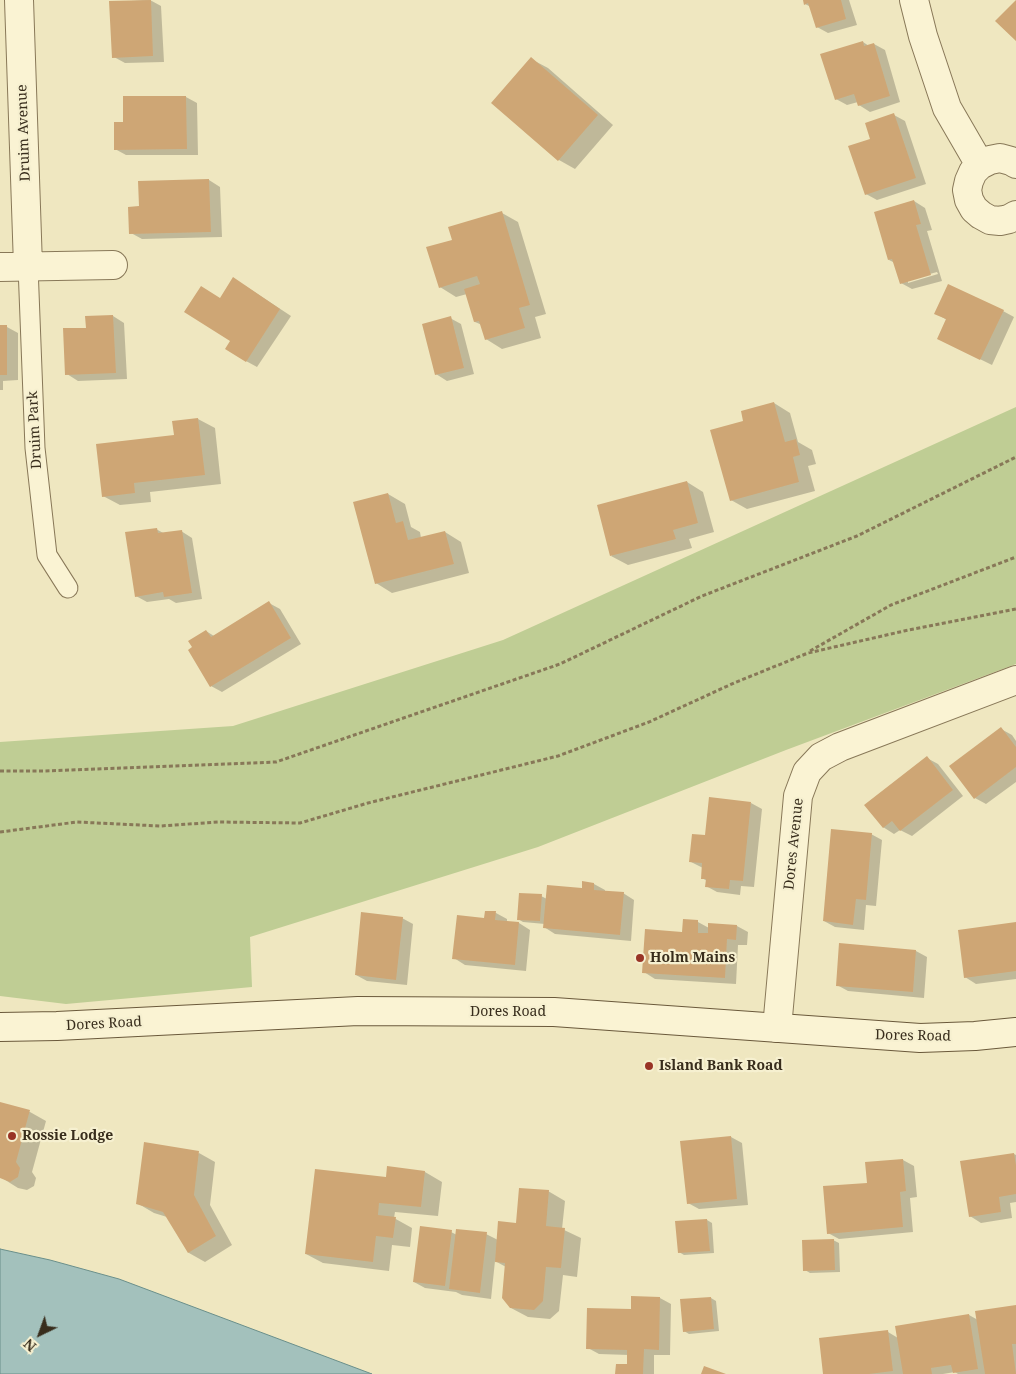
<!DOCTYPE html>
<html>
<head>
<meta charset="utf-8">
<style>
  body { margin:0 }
  #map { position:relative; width:1016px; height:1374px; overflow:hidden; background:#efe7c0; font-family:"Noto Serif",serif }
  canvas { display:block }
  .north { position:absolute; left:15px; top:1309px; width:50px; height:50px; -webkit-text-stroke:4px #f6f0d0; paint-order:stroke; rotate:222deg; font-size:14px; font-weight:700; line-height:20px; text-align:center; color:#382d1c }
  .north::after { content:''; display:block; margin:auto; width:18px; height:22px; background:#382d1c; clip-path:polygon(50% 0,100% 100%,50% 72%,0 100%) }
</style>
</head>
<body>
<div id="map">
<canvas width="1016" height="1374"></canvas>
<div class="north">N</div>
</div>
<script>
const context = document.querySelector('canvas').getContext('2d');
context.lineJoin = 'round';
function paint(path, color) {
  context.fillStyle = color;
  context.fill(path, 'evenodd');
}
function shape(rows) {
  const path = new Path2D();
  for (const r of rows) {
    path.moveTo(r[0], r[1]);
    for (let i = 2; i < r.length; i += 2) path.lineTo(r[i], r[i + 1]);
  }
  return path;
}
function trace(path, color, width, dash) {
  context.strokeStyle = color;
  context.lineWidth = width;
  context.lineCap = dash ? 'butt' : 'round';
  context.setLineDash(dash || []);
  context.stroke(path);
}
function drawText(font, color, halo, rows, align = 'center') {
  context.font = font + ' "Noto Serif",serif';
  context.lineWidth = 4.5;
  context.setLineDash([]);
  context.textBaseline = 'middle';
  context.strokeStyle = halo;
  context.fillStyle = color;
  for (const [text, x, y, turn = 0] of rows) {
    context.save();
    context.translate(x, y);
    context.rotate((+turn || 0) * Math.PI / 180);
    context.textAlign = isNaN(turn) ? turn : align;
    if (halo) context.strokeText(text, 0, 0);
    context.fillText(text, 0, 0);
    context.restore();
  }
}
paint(shape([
  [1016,407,1016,664,786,750,538,847,250,937,252,987,66,1004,0,996,0,742,233,726,503,640]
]), '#bfcd94');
const water = shape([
  [0,1249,50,1260,119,1279,372,1374,0,1374,0,1249]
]);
paint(water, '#a3c1bc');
trace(water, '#6a8f8a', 1);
paint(shape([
  [150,0,161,6,164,62,125,63,114,57,111,2],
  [804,0,849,0,857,25,828,33,817,27,811,7,805,4],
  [863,42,869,46,874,44,885,50,900,102,870,112,859,105,858,102,847,105,836,99],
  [531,59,548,68,613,125,575,169,559,160],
  [186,97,197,103,198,155,126,155,115,149,124,123],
  [894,115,905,121,926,184,877,200,866,194,871,139],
  [209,180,220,187,222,237,142,239,131,233,140,207,139,182],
  [914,201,925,208,932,230,927,231,942,281,912,289,901,283,895,263,889,260],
  [937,272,938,274,908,283,908,280],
  [502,213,518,222,546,314,535,317,541,338,502,349,486,339,482,325,475,322,467,294,456,297,440,287,453,241],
  [244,285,291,316,257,367,246,361,232,341,220,299],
  [1003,311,1014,317,992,365,939,339,947,320,935,313],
  [113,316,124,323,127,379,78,381,67,374,87,329],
  [450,318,461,324,474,374,447,381,436,374],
  [0,327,7,327,18,333,18,380,3,381,3,390,0,390],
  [774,403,790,413,798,442,812,450,816,464,808,466,815,491,747,509,731,500,745,421],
  [198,419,215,428,221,484,150,492,151,502,120,505,103,496,175,436,174,422],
  [687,482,703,492,714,532,689,539,692,548,628,565,611,556],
  [388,494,405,504,411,527,420,532,421,538,445,532,461,542,469,573,392,593,376,583],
  [156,529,165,534,181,531,192,538,202,599,176,603,169,599,147,602,136,596],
  [269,603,280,609,301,644,222,692,211,686,206,631,214,636],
  [1001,729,1012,735,1016,741,1016,782,986,804,975,798],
  [927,758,938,764,963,796,912,836,900,830,894,834,883,827],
  [751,803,762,809,754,887,741,886,740,895,717,892,706,886,707,881,702,878,703,868,691,862],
  [871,834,882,840,876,906,866,905,864,930,835,927,824,921],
  [594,884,605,890,605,892,623,893,634,900,631,941,555,934,544,927,545,924,523,922,518,919,541,896,547,899,583,889],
  [486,912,496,913,507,919,507,922,519,923,530,930,526,971,465,965,454,958,485,920],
  [402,918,413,924,407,985,367,981,356,975],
  [698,922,709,928,737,926,748,932,747,945,738,945,736,984,655,979,644,972],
  [1016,923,1016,979,976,984,965,977],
  [841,944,916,951,927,957,924,998,848,991,837,985],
  [0,1103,30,1112,46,1121,32,1172,36,1178,34,1186,27,1190,18,1188,2,1178,0,1175],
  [731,1137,742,1143,748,1205,699,1209,688,1203],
  [199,1153,215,1162,210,1205,232,1245,205,1262,189,1253,167,1217,154,1213,137,1203],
  [1014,1154,1016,1155,1016,1202,1010,1203,1012,1218,981,1223,970,1216],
  [903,1160,914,1166,917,1197,910,1198,913,1232,839,1239,828,1233,869,1184],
  [389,1168,425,1172,442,1182,438,1216,395,1212,394,1218,412,1228,410,1247,392,1245,389,1271,323,1263,306,1254,387,1179],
  [548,1191,565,1201,562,1229,581,1238,577,1277,563,1275,559,1311,550,1319,528,1317,511,1308,506,1267,495,1261,491,1299,462,1295,456,1292,425,1288,414,1282,451,1232,457,1235,486,1234,498,1240,517,1224],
  [707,1220,712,1223,714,1253,684,1255,679,1252],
  [833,1240,839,1243,840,1272,810,1273,805,1270],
  [632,1297,660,1298,671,1304,670,1355,654,1355,654,1374,617,1374,629,1365,629,1355,599,1354,588,1348,632,1310],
  [711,1298,716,1301,719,1331,689,1334,684,1331],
  [1016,1306,1016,1374,958,1374,955,1372,943,1374,824,1374,888,1332,898,1338,969,1315,978,1320]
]), '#0003');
paint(shape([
  [151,0,153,56,112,58,109,1],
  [803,0,841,0,846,19,816,28,808,3,804,5],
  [1016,0,1016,41,995,21],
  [863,41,864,46,874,43,890,96,858,106,854,94,835,100,820,54],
  [531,57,598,115,558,161,491,103],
  [123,96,186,96,187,149,114,150,114,122,123,122],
  [894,113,916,178,865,195,848,146,870,139,865,123],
  [209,179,211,232,129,234,128,207,139,206,138,181],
  [914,200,921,224,916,225,931,275,900,284,892,259,888,260,874,212],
  [502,211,530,305,519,308,525,328,485,340,479,321,474,322,464,289,480,284,477,276,439,288,426,247,452,240,448,227],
  [233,277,280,309,246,362,225,349,230,341,184,312,201,286,220,298],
  [948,284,1004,310,980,360,937,339,946,319,934,314],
  [113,315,116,373,65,375,63,328,86,328,85,316],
  [451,316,464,368,435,375,422,324],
  [0,325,7,325,7,375,0,375],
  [774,402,785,442,796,439,800,455,793,457,799,482,730,501,710,430,743,421,741,411],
  [198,418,205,475,134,483,135,493,102,497,96,444,174,435,172,421],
  [687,481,698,523,673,530,676,539,610,556,597,505],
  [388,493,396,523,403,521,408,540,445,531,454,564,375,584,353,502],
  [157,528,158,533,182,530,192,593,164,597,163,592,135,597,125,532],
  [269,601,291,638,210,687,188,650,192,647,188,641,206,630,211,637],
  [1001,727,1016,747,1016,767,974,799,949,766],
  [927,756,953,790,900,831,892,821,883,828,864,805],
  [709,797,751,802,743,881,730,880,729,889,705,887,706,879,701,879,702,863,689,862,692,834,705,835],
  [831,829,872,833,866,900,856,899,853,925,823,921],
  [582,881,594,883,594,890,624,892,620,935,543,928,547,885,582,888],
  [519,893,542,894,540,921,517,920],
  [485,911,496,911,495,920,519,922,515,965,452,959,457,915,484,918],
  [361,912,403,917,396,980,355,975],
  [683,919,698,920,698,933,708,933,708,923,737,925,736,940,727,939,725,978,642,973,645,929,682,932],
  [1016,922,1016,971,964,978,958,930],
  [839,943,916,950,913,992,836,986],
  [0,1102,30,1110,16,1162,20,1168,18,1177,10,1182,0,1178],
  [731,1136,737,1199,687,1204,680,1141],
  [144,1142,199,1151,194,1195,216,1236,188,1253,163,1212,136,1204],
  [1014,1153,1016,1165,1016,1194,999,1197,1001,1212,969,1217,960,1161],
  [903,1159,906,1191,900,1192,903,1227,827,1234,823,1186,867,1183,865,1162],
  [387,1166,425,1171,421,1207,379,1203,378,1215,396,1217,393,1238,376,1236,373,1262,305,1254,315,1169,386,1177],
  [519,1188,549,1190,546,1226,565,1228,561,1268,546,1267,543,1301,534,1310,510,1308,502,1298,505,1263,495,1262,498,1221,516,1223],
  [707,1219,710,1251,678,1253,675,1221],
  [420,1226,452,1230,445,1286,413,1282],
  [456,1229,487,1232,480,1293,449,1289],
  [834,1239,835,1270,803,1271,802,1240],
  [631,1296,660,1297,659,1350,644,1349,643,1374,615,1374,616,1364,627,1364,627,1350,586,1349,587,1308,631,1309],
  [711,1297,714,1329,683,1332,680,1299],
  [1016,1305,1016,1344,1012,1344,1016,1374,985,1374,975,1311],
  [969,1314,978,1369,953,1373,951,1365,931,1368,932,1374,903,1374,895,1326],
  [888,1330,893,1371,869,1374,823,1374,819,1338],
  [704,1366,726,1374,701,1374]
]), '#cea675');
const lane = shape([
  [28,266,35,448,47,555,68,588]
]);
const street = shape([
  [19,0,28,266],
  [914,0,923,36,947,108,980,165],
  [1016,164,1011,161,1000,158,990,160,980,165,973,172,969,181,967,190,969,200,974,209,981,215,990,220,1000,221,1009,219,1016,215],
  [0,267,113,265],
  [777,1028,798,796,807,772,821,757,840,747,1016,680]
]);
const secondary = shape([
  [0,1027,57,1026,358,1011,554,1012,920,1038,975,1036,1016,1032]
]);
trace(lane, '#887858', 21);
trace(street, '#887858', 30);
trace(secondary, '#6a593b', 30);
trace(shape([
  [810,651,891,605,1016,557],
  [0,771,45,771,276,762,560,664,702,596,857,536,1016,457],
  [0,832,77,822,160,826,219,822,300,823,368,803,558,756,649,722,734,683,808,653,904,631,1016,609]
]), '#887858', 3, [4, 2.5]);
trace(lane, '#faf3d3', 19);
trace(street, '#faf3d3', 28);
trace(secondary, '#faf3d3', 28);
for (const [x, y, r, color] of [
  [640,958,5,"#993426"],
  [649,1066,5,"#993426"],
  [12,1136,5,"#993426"]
]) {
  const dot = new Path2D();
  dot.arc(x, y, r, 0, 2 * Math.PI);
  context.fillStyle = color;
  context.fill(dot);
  trace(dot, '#f6f0d0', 2);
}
drawText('14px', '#382d1c', '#f6f0d0', [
  ["Druim Avenue",24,133,-92],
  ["Druim Park",35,430,-93],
  ["Dores Avenue",794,844,-84],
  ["Dores Road",508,1012],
  ["Dores Road",104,1024,-3],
  ["Dores Road",913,1036,1]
]);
drawText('bold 14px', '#382d1c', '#f6f0d0', [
  ["Holm Mains",650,958],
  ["Island Bank Road",659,1066],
  ["Rossie Lodge",22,1136]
], 'left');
</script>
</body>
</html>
